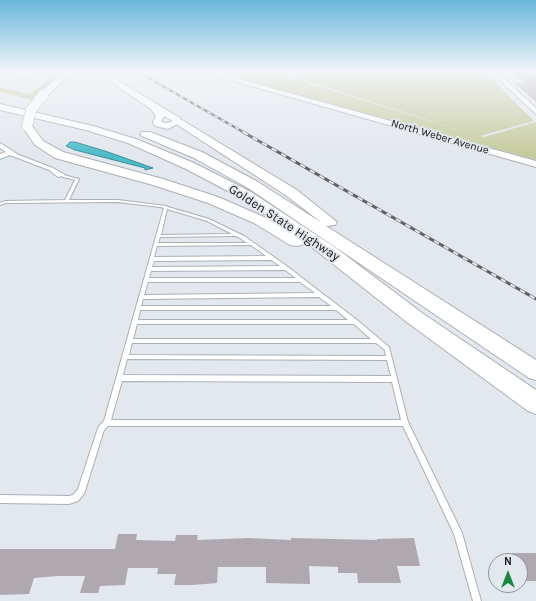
<!DOCTYPE html>
<html>
<head>
<meta charset="utf-8">
<style>
  body { margin:0 }
  #map { position:relative; width:536px; height:601px; overflow:hidden; background:#e3e7ee; font-family:Karla,sans-serif }
  canvas { display:block }
  .north { position:absolute; left:488px; top:553px; width:40px; height:40px; box-sizing:border-box; background:#e3e7ee; border:1px solid #919499; border-radius:50%; rotate:0deg; font-size:11px; font-weight:700; line-height:16px; text-align:center; color:#16171a }
  .north::after { content:''; display:block; margin:auto; width:14px; height:18px; background:#1a873e; clip-path:polygon(50% 0,100% 100%,50% 72%,0 100%) }
</style>
</head>
<body>
<div id="map">
<canvas width="536" height="601"></canvas>
<div class="north">N</div>
</div>
<script>
const context = document.querySelector('canvas').getContext('2d');
context.lineJoin = 'round';
function paint(path, color) {
  context.fillStyle = color;
  context.fill(path, 'evenodd');
}
function shape(rows) {
  const path = new Path2D();
  for (const r of rows) {
    path.moveTo(r[0], r[1]);
    for (let i = 2; i < r.length; i += 2) path.lineTo(r[i], r[i + 1]);
  }
  return path;
}
function trace(path, color, width, dash) {
  context.strokeStyle = color;
  context.lineWidth = width;
  context.lineCap = dash ? 'butt' : 'round';
  context.setLineDash(dash || []);
  context.stroke(path);
}
function drawText(font, color, halo, rows, align = 'center') {
  context.font = font + ' Karla,sans-serif';
  context.lineWidth = 4;
  context.setLineDash([]);
  context.textBaseline = 'middle';
  context.strokeStyle = halo;
  context.fillStyle = color;
  for (const [text, x, y, turn = 0] of rows) {
    context.save();
    context.translate(x, y);
    context.rotate((+turn || 0) * Math.PI / 180);
    context.textAlign = isNaN(turn) ? turn : align;
    if (halo) context.strokeText(text, 0, 0);
    context.fillText(text, 0, 0);
    context.restore();
  }
}
paint(shape([
  [58,72,61,72,33,100,0,92,0,87,30,94],
  [248,72,272,72,469,133,297,78,307,72,485,72,534,121,480,136,484,137,536,122,536,160,241,80,238,76]
]), '#c5ca9c');
const water = shape([
  [70,142,75,142,105,151,153,168,145,170,145,168,75,150,66,146,70,142]
]);
paint(water, '#4bbcc9');
trace(water, '#3b8a94', 1);
paint(shape([
  [511,72,536,72,536,102,514,83,524,83],
  [118,534,137,534,136,540,175,541,176,535,198,535,197,540,248,538,291,540,291,538,377,540,377,539,414,538,420,566,397,566,401,583,358,583,357,573,338,573,338,567,309,566,310,584,266,583,266,567,218,567,217,583,192,585,174,585,176,574,157,574,158,568,128,568,125,585,100,586,98,593,80,593,85,576,58,576,34,578,29,594,0,595,0,549,115,549],
  [512,553,536,553,536,581,522,581,520,576,520,561,515,561]
]), '#afa9af');
const service = shape([
  [0,72,4,72,22,77,30,75,33,72,35,72,32,77,22,79,0,72],
  [507,72,509,72,511,77,498,77,497,76,498,75,508,75,507,72],
  [60,174,79,179,69,200,118,200,166,206,168,207,209,219,244,236,288,267,323,294,357,320,389,347,408,422,462,533,481,601,473,601,454,534,403,426,108,426,104,430,85,491,84,494,78,501,69,504,0,503,0,495,69,496,73,495,78,489,98,428,99,426,104,421,164,208,160,207,118,202,6,203,0,205,0,203,5,201,65,200,75,180,60,176,60,174],
  [167,209,207,221,232,234,161,235,167,209],
  [235,236,236,236,240,238,247,243,158,243,160,237,235,236],
  [251,245,266,256,154,257,157,246,251,245],
  [271,260,280,266,152,267,154,261,271,260],
  [285,270,296,278,149,278,151,271,285,270],
  [148,282,300,282,315,293,144,295,148,282],
  [319,297,331,306,141,306,143,299,319,297],
  [140,310,336,310,348,320,138,320,140,310],
  [137,324,354,324,371,339,133,339,137,324],
  [132,343,376,343,385,350,386,356,129,355,132,343],
  [127,359,387,360,391,376,123,375,127,359],
  [122,381,392,382,401,420,111,420,122,381]
]);
const minor = shape([
  [0,143,19,155,53,168,65,175,58,177,49,170,10,155,0,159,0,154,6,152,0,148,0,143]
]);
const tertiary = shape([
  [491,72,497,72,536,108,536,114,491,72]
]);
const secondary = shape([
  [96,72,104,72,180,118,181,122,168,129,155,126,153,122,156,116,151,109,96,72],
  [164,116,173,121,167,123,161,122,164,116],
  [202,72,213,72,536,161,536,167,202,72]
]);
const motorway = shape([
  [63,72,72,72,46,97,40,97,38,95,40,93,63,72],
  [0,104,93,126,136,139,194,163,251,192,336,248,422,313,536,390,536,414,528,411,408,323,304,241,302,245,296,246,290,245,254,223,208,203,153,185,55,158,35,145,22,126,23,124,31,124,43,141,63,152,163,179,218,197,264,217,283,227,241,198,186,169,128,143,86,130,0,110,0,104],
  [177,117,297,190,337,222,335,225,326,226,536,360,536,380,529,378,248,188,194,158,142,136,140,134,142,132,150,132,202,152,258,182,322,223,287,196,173,122,172,120,173,118,177,117]
]);
trace(service, '#abafb6', 2);
trace(minor, '#abafb6', 2);
trace(tertiary, '#abafb6', 2);
trace(secondary, '#abafb6', 2);
trace(motorway, '#abafb6', 2);
paint(service, '#fff');
paint(minor, '#fff');
paint(tertiary, '#fff');
paint(secondary, '#fff');
paint(motorway, '#fff');
const railFar1 = shape([
  [138,72,245,133]
]);
const rail = shape([
  [243,132,536,299]
]);
trace(railFar1, '#5f6165', 2.5);
trace(rail, '#5f6165', 3);
trace(railFar1, '#e3e7ee', 1.5, [4]);
trace(rail, '#e3e7ee', 2, [5.5]);
const motorwayBridge = shape([
  [27,126,31,110,43,95]
]);
trace(motorwayBridge, '#abafb6', 11, []);
trace(motorwayBridge, '#fff', 10);
const sky = context.createLinearGradient(0, 0, 0, 156);
sky.addColorStop(0, '#69b7dc');
sky.addColorStop(0.46, '#f2f4f7');
sky.addColorStop(1, '#f2f4f700');
context.fillStyle = sky;
context.fillRect(0, 0, 536, 156);
drawText('11px', '#16171a', '#e3e7ee', [
  ["North Weber Avenue",440,137,16]
]);
drawText('13px', '#16171a', '#e3e7ee', [
  ["Golden State Highway",284,223,33]
]);
</script>
</body>
</html>
